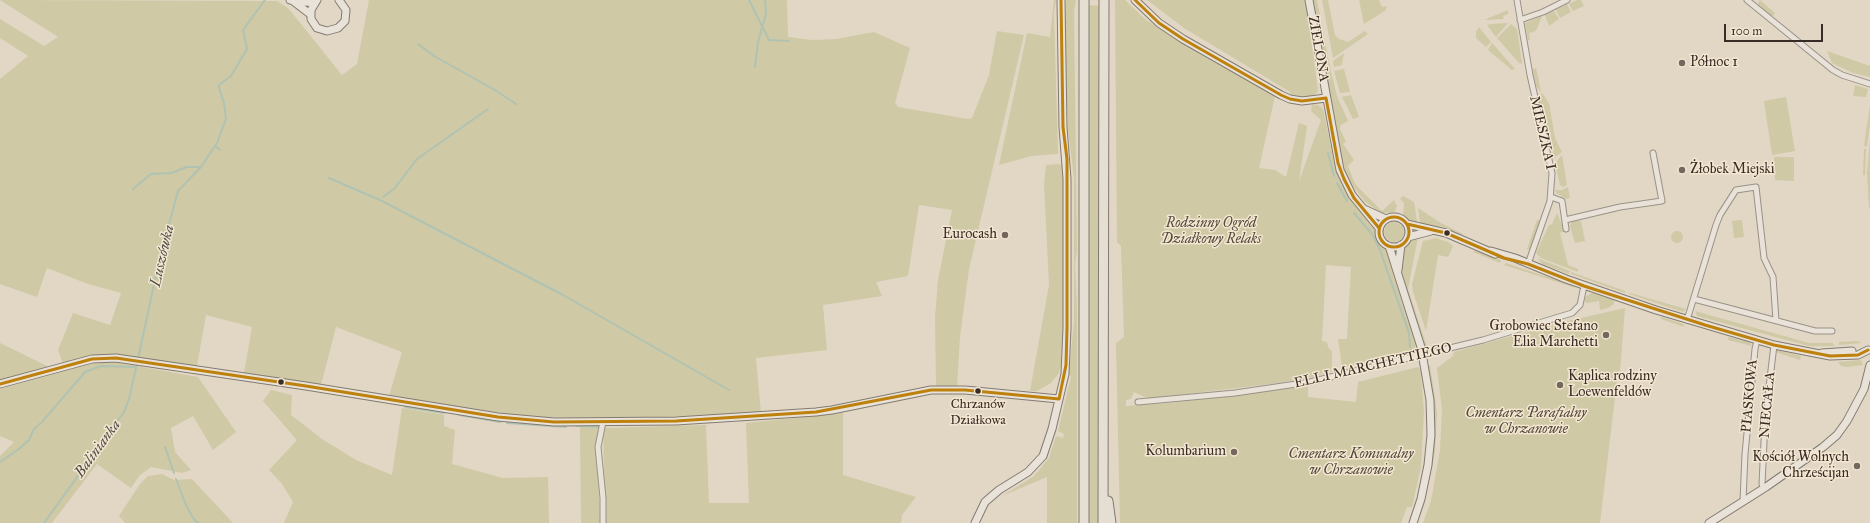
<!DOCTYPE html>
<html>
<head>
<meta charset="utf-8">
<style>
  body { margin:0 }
  #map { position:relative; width:1870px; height:523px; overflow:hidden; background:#e2d7c5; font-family:"IM FELL Great Primer",serif }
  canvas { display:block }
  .scale { position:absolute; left:1724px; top:24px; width:99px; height:18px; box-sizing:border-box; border:2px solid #392c27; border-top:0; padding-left:5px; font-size:12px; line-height:14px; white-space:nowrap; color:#392c27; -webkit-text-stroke:3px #f4e7d2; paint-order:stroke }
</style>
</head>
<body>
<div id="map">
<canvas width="1870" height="523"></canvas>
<div class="scale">100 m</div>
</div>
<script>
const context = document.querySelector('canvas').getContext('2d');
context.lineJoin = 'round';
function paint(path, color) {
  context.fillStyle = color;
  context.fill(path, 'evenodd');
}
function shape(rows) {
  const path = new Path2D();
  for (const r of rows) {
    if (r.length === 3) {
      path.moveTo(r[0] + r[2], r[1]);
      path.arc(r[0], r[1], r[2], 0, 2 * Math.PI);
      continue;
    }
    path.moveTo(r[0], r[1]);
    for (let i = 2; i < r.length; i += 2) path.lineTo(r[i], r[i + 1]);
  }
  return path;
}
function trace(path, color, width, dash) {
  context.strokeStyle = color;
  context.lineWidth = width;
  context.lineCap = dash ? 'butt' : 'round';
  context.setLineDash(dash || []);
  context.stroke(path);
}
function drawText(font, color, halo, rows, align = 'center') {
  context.font = font + ' "IM FELL Great Primer",serif';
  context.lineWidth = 3;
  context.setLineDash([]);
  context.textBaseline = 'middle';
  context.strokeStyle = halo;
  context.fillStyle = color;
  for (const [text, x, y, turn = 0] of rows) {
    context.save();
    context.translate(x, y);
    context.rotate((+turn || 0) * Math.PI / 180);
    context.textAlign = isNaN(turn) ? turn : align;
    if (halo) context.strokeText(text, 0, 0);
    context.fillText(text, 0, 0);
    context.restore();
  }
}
paint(shape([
  [0,0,277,1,288,8,342,75,357,64,369,0,787,0,788,37,812,40,836,39,874,32,910,48,895,103,898,107,968,119,972,118,989,75,997,31,1024,35,969,269,960,337,957,386,936,386,935,317,938,280,952,210,919,205,908,276,876,282,882,296,823,305,827,350,756,358,761,413,641,418,528,417,389,396,402,352,336,327,321,385,244,373,252,327,206,315,197,366,116,354,89,357,63,364,58,350,73,313,110,325,121,293,88,284,47,268,37,297,0,284,0,79,28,56,0,38,0,19,44,46,58,37],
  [1054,0,1056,0,1054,12,1058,154,1031,156,999,165,1027,33,1050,37],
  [1066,0,1076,0,1074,11,1077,250,1075,263,1077,309,1077,523,1047,523,1047,477,1002,496,1034,476,1049,458,1056,436,1063,438,1064,434,1058,431,1071,377,1069,374,1074,320,1074,178,1068,130,1064,23],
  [1115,0,1125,0,1146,20,1210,60,1275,96,1259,168,1275,170,1286,177,1299,123,1307,126,1299,181,1321,120,1311,111,1312,104,1318,105,1322,108,1324,113,1335,167,1341,183,1355,205,1372,222,1378,240,1388,252,1393,274,1416,345,1413,352,1342,368,1338,339,1347,339,1351,267,1326,265,1322,341,1327,342,1328,347,1332,352,1332,371,1312,377,1278,383,1162,397,1147,398,1134,392,1131,399,1126,400,1126,406,1169,403,1308,386,1308,397,1356,402,1358,382,1418,367,1420,370,1421,376,1424,412,1421,467,1412,507,1407,507,1401,523,1120,523,1116,343,1124,337,1121,246,1117,242],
  [1147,0,1306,0,1318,91,1314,95,1308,98,1290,94,1290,92,1184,28],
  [1313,0,1317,0,1320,16,1316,17],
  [1322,0,1328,0,1335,35,1339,39,1348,42,1365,31,1368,34,1333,58],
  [1359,0,1379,0,1382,7,1387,6,1386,10,1364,24],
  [1577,0,1581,0,1584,6,1573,11,1569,4],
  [1760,0,1775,13,1772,17,1757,5],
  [1567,4,1571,12,1560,18,1556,10],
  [1088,5,1100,6,1099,523,1087,523],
  [1508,10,1508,14,1503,16,1504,19,1484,20],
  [1554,11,1559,19,1549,26,1545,15],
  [1542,16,1536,31,1529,33,1530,40,1528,40,1525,23],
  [1317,21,1321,21,1331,72,1337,96,1348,121,1341,125,1340,129,1346,142,1343,144,1354,160,1348,166,1355,184,1382,211,1394,200,1397,206,1395,212,1383,213,1374,208,1365,202,1347,178,1342,162],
  [1508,23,1496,37,1487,25,1491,24],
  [1511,24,1517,29,1522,63,1520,64,1497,38],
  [1479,27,1491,42,1486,47,1476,38,1476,32],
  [1492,43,1515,69,1512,70,1488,50],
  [1827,51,1870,66,1870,77,1853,73,1832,63],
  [1344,53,1342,65,1334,67,1333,61],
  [1536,68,1541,91,1540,91,1536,86,1533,69],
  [1344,69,1350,92,1340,93,1334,71],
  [1855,85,1868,89,1866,97,1853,96],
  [1542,93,1549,103,1555,138,1562,152,1554,158,1539,98,1541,98,1540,94],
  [1351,95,1359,117,1353,119,1342,97],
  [1786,97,1795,151,1772,155,1764,101],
  [1870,105,1870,125,1867,146,1864,146],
  [1870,139,1870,208,1869,209,1867,173],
  [1864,149,1866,149,1865,175,1863,175],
  [1562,155,1567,185,1563,187,1560,185,1555,163],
  [1774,157,1794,157,1794,181,1775,180],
  [1059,164,1062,166,1063,179,1063,326,1061,366,1059,373,1051,383,1037,391,1030,391,1049,285,1044,184,1046,165],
  [1568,187,1570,198,1566,199,1556,193,1555,190,1562,190],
  [1403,196,1414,202,1417,222,1413,222,1403,215,1404,203,1400,199],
  [1418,208,1441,223,1463,234,1461,235,1443,227,1423,224,1420,222],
  [1557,213,1563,228,1564,231,1560,233,1568,265,1578,269,1578,272,1541,258,1536,253,1549,225,1552,224],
  [1537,220,1540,220,1530,250,1527,249],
  [1742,220,1744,237,1734,238,1732,221],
  [1572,221,1581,221,1585,241,1575,243,1570,226],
  [1394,232,10],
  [1677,237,6],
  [1418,237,1408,289,1426,344,1430,349,1424,344,1402,273,1401,253,1405,247,1413,238],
  [1436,238,1448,242,1453,246,1448,257,1438,255,1426,331,1413,292,1412,284,1423,241],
  [1476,250,1501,260,1500,263,1473,252],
  [1537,258,1570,271,1569,274,1542,264],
  [1506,263,1571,285,1576,288,1504,265],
  [1571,272,1625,291,1625,293,1571,274],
  [1592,293,1614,300,1614,304,1608,308,1600,310,1599,301,1587,303,1585,302,1585,297],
  [1630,293,1686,309,1683,312,1629,294],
  [1625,308,1620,371,1618,372,1600,523,1423,523,1431,501,1440,450,1442,410,1437,368,1453,356,1454,352,1559,323],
  [1695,311,1809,343,1833,343,1834,346,1809,346,1697,316],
  [1662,317,1683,324,1684,327,1661,319],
  [1728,337,1749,342,1752,346,1728,340],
  [1856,341,1862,343,1839,345,1839,342],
  [0,343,49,367,0,380],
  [1776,350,1801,356,1800,360,1775,352],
  [1861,360,1863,365,1847,367,1841,366,1838,362],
  [114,362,198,377,236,432,213,450,193,416,171,428,175,452,191,470,182,473,151,467,140,475,131,488,97,464,52,523,0,523,0,456,14,442,0,436,0,389,90,364],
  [1430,365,1437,412,1435,452,1425,500,1418,523,1416,523,1433,452,1435,412,1429,366],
  [271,390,292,395,291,415,322,439,356,460,392,475,402,408,444,415,444,426,455,430,452,464,503,478,548,477,549,523,284,523,293,502,282,484,269,470,297,440,263,401],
  [843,413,843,475,916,497,902,515,901,523,605,523,603,428,706,425,709,503,749,503,746,423],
  [580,427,598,428,597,448,600,523,581,523],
  [162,474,174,480,192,479,233,523,125,523,119,516,140,484,148,476]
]), '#cfc9a5');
trace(shape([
  [749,0,769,40,789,41],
  [418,44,434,56,495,90,516,104],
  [755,67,758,42,766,14,765,0],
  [215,146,220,150],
  [1328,153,1334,176],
  [329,178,380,200,563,295,729,390],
  [1337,183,1347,201],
  [133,189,151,174,171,173,187,167,201,167],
  [383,197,394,189,417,159,488,109],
  [1354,213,1372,234,1380,250,1409,333,1410,347],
  [138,359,159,261,178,191,201,167,217,143,226,119,224,103,219,88,219,85,231,76,247,49,243,30,265,0],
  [405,407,444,413],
  [459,415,500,422],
  [507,423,566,427],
  [576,426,600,427],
  [165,447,174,473],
  [0,462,19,449,29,440,34,429,42,422,85,372,101,366,136,367],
  [176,479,186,505,193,518,198,523],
  [44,523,124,412,129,399,137,363]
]), '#b0c3b2', 2);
const street = shape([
  [1517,0,1530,75,1552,173,1550,201,1528,264],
  [1747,0,1833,70,1842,75,1870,84],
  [1520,20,1543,12,1567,0],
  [1551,197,1562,201,1566,229],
  [1565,220,1620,207,1662,201,1653,153],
  [1694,299,1815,331,1832,331],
  [1687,320,1716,225,1720,215,1736,190,1756,187,1764,258,1773,277,1776,320],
  [1138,402,1235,393,1310,382,1483,340,1572,313,1580,305,1584,286],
  [1764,488,1762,484,1765,421,1774,345],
  [1743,501,1745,454,1755,349,1757,340],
  [603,523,603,498,598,447,603,422]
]);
const secondary = shape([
  [290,0,314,3],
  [317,0,311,10,311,19,317,28,327,31,338,28,345,21,346,10,339,0],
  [1135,0,1159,23,1183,39,1281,95,1290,99,1302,101,1326,98],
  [1309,0,1340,170,1352,195,1379,228],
  [293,1,310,14],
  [1364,209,1386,219],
  [1394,232,15],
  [1407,224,1446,233,1495,254],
  [1408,237,1431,231],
  [1389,246,1421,347,1430,400,1431,435,1428,465,1421,499,1413,523],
  [1491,251,1515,258,1566,279,1656,310,1774,345,1830,356,1858,355,1868,350],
  [1398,270,1401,245],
  [1822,353,1852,351],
  [0,384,92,359,116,358,306,386,498,417,554,422,676,421,816,412,832,410,931,390,965,390,1059,399],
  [975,523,985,502,999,490,1028,472,1043,456,1052,429,1065,374,1067,328,1067,179,1063,127,1061,0],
  [1709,523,1766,487,1823,447,1837,435,1847,421,1864,389,1870,365]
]);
const highway = shape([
  [1108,501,1111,523],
  [1084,523,1084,0],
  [1103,523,1104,0]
]);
trace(street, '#999287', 7);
trace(secondary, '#827b71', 9);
trace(highway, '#827b71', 11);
trace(street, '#e8e2d9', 5);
trace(secondary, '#e8e2d9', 7);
trace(highway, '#e4ded3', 9);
trace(shape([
  [1135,0,1159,23,1183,39,1281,95,1290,99,1302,101,1326,98,1338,163,1344,179,1354,198,1379,228],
  [1394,232,15],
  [1407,224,1446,233,1504,258,1528,264,1584,286,1705,325,1774,345,1830,356,1858,355,1868,350],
  [0,384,92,359,116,358,306,386,498,417,554,422,676,421,816,412,931,390,965,390,1059,399,1066,365,1067,328,1067,159,1063,127,1061,0]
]), '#be810c', 3);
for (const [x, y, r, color] of [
  [1682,63,4,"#74685e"],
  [1682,170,4,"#74685e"],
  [1447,233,3.5,"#392c27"],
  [1005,235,4,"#74685e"],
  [1606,335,4,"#74685e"],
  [281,382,3.5,"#392c27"],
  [1560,385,4,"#74685e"],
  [978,391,3.5,"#392c27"],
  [1234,452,4,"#74685e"],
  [1857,466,4,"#74685e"]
]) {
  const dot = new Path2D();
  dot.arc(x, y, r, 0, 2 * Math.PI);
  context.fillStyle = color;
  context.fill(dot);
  trace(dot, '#f4e7d2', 1.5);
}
drawText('13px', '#392c27', '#f4e7d2', [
  ["Chrzanów",978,405],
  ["Działkowa",978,421]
]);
drawText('14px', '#392c27', '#f4e7d2', [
  ["ZIELONA",1318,49,80],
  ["MIESZKA I",1542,133,77],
  ["ELLI MARCHETTIEGO",1373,366,-13],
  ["PIASKOWA",1750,396,-85],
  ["NIECAŁA",1768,405,-85]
]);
drawText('14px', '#392c27', '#f4e7d2', [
  ["Północ 1",1690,63,"left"],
  ["Żłobek Miejski",1690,170,"left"],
  ["Eurocash",997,235],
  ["Grobowiec Stefano",1598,327],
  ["Elia Marchetti",1598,343],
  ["Kaplica rodziny",1568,377,"left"],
  ["Loewenfeldów",1568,393,"left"],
  ["Kolumbarium",1226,452],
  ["Kościół Wolnych",1849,458],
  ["Chrześcijan",1849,474]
], 'right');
drawText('italic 14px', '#54493b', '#f4e7d2', [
  ["Rodzinny Ogród",1211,224],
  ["Działkowy Relaks",1211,240],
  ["Cmentarz Parafialny",1526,414],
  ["w Chrzanowie",1526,430],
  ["Cmentarz Komunalny",1351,455],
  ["w Chrzanowie",1351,471]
]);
drawText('italic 15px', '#525048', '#f4e7d2', [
  ["Luszówka",163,256,-77],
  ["Balinianka",98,449,-54]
]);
</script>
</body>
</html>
